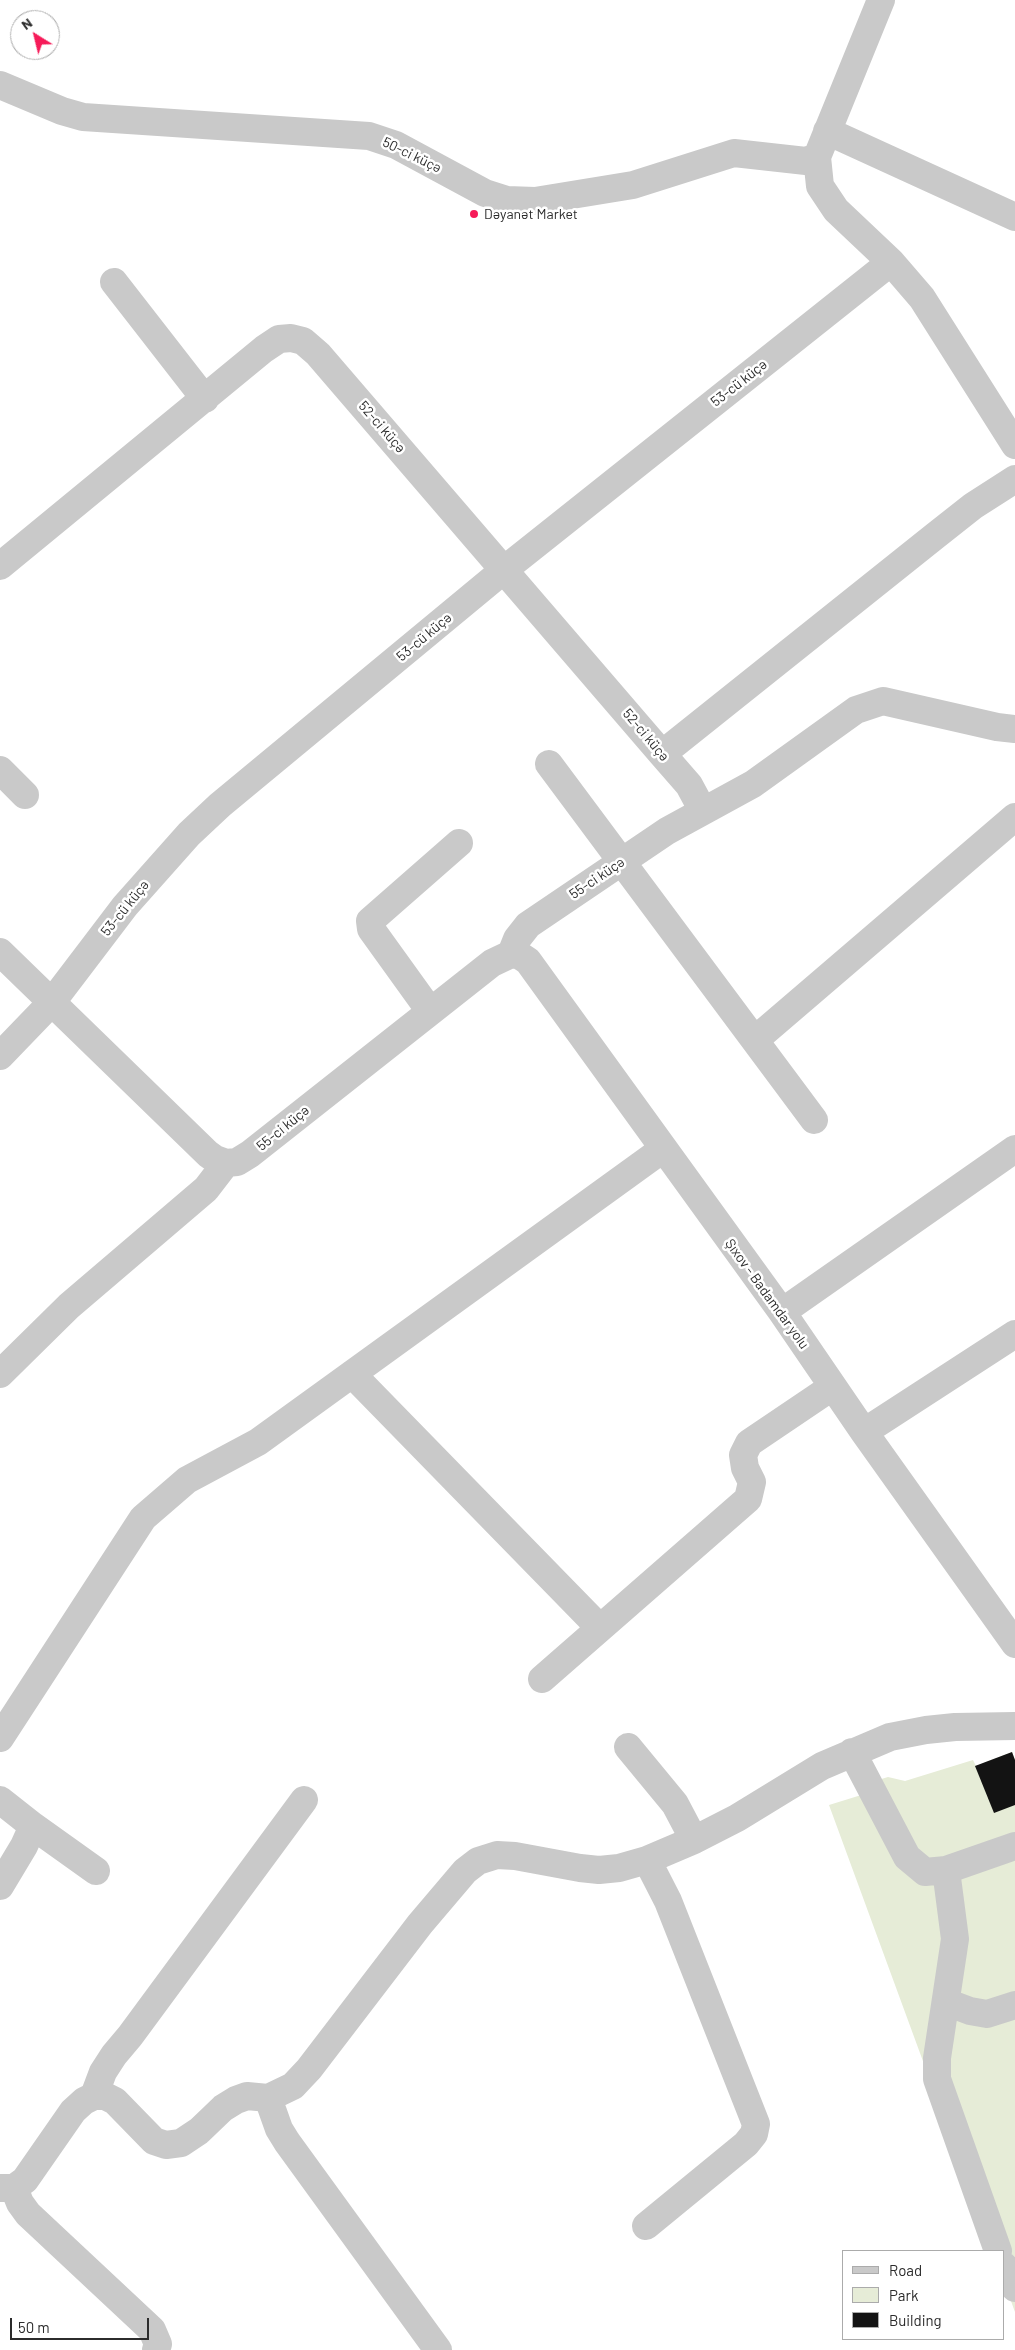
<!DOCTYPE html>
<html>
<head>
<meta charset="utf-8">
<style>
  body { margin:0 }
  #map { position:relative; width:1015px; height:2350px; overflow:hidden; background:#fff; font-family:Barlow,sans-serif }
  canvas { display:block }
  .legend { position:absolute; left:842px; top:2250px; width:162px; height:90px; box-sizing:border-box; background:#fff; border:1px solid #ababab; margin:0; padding:6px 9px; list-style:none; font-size:15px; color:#2c2c2c }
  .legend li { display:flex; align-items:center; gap:10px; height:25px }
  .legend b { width:25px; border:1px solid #ababab }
  .north { position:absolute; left:10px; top:10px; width:50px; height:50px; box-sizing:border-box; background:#fff; border:1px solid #ababab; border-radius:50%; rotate:324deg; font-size:14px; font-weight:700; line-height:20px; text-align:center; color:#2c2c2c }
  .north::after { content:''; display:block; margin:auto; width:18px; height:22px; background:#f61b59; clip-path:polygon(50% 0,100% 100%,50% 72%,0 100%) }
  .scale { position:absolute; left:10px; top:2318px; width:139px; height:22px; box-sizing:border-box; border:2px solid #2c2c2c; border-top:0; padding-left:6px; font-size:15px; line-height:18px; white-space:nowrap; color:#2c2c2c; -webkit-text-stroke:4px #fff; paint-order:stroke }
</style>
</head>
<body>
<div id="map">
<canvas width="1015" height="2350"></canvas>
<ul class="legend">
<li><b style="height:6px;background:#c9c9c9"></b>Road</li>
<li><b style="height:14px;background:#e6ecd7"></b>Park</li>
<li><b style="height:14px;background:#131313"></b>Building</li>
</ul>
<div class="north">N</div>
<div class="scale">50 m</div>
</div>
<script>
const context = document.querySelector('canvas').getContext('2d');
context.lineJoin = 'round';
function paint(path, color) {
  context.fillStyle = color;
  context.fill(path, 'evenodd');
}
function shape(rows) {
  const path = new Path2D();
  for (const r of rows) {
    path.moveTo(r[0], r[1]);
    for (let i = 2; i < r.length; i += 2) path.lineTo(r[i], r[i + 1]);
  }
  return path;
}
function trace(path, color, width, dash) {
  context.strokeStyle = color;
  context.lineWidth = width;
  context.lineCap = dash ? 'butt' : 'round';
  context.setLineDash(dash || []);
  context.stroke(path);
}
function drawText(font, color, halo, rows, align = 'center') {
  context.font = font + ' Barlow,sans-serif';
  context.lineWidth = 5;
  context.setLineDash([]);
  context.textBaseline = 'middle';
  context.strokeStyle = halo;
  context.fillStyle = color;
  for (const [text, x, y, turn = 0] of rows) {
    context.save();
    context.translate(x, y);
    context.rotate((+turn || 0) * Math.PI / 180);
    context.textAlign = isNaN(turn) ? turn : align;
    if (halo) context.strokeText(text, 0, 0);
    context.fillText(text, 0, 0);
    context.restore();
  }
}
paint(shape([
  [1012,1752,1015,1760,1015,2312,829,1805,871,1792,875,1781,888,1777,905,1781,973,1760,976,1766]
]), '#e6ecd7');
paint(shape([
  [1012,1752,1015,1760,1015,1805,994,1813,975,1766]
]), '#131313');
trace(shape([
  [881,0,817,157,820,186,836,210,891,262,922,298,1015,445],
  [0,85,62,111,83,117,369,136,396,145,485,193,507,200,535,201,633,185,734,153,806,161,817,157],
  [827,131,1015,217],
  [114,282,205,399],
  [0,566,264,349,279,339,291,338,303,341,318,354,662,754,689,785,703,811],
  [662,754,935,536,973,506,1015,479],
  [549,764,814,1120],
  [0,770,25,795],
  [0,952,208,1154,215,1159,226,1163,237,1162,250,1154,492,963,511,954,519,955,528,961,782,1312,864,1432,1015,1644],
  [511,954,517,939,528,925,667,831,753,784,856,710,883,701,997,727,1015,729],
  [430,1011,371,929,370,921,459,843],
  [756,1039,1015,817],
  [0,1056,52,1002,125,906,189,834,220,805,505,569,891,262],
  [782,1312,1015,1149],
  [0,1374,69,1306,206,1189,226,1163],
  [352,1374,599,1627],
  [864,1432,1015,1334],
  [542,1679,748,1499,752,1482,745,1468,743,1455,749,1443,832,1387],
  [0,1738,143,1518,187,1480,258,1442,663,1149],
  [628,1747,675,1804,694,1840],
  [852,1752,907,1857,925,1872,946,1870,1015,1846],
  [0,1800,33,1826,24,1846,0,1886],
  [33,1826,96,1871],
  [946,1870,955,1939,937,2058,937,2079,998,2251],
  [946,2002,970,2011,987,2014,1015,2005],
  [94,2096,103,2072,114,2055,130,2036,304,1800],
  [268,2098,279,2129,287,2142,438,2350],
  [0,2188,14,2188,25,2180,73,2111,84,2101,94,2096,105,2096,115,2101,154,2141,166,2145,181,2143,199,2131,223,2108,236,2100,247,2096,268,2098,293,2086,309,2069,420,1924,465,1871,478,1861,497,1855,515,1856,580,1868,599,1870,619,1868,647,1860,694,1840,737,1818,822,1766,890,1737,926,1730,955,1727,1015,1726],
  [14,2188,20,2203,28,2214,152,2330,158,2344,156,2350],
  [646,2226,746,2144,754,2134,756,2124,668,1901,647,1860],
  [1004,2266,1015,2288]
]), '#c9c9c9', 28);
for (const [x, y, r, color] of [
  [474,214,5,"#f61b59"]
]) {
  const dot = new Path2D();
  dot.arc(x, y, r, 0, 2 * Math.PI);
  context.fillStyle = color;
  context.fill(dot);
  trace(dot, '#fff', 2);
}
drawText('14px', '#2c2c2c', '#fff', [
  ["50-ci küçə",412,155,26],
  ["53-cü küçə",739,383,-38],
  ["52-ci küçə",382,427,49],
  ["53-cü küçə",424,637,-40],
  ["52-ci küçə",646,735,50],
  ["55-ci küçə",597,878,-34],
  ["53-cü küçə",125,908,-51],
  ["55-ci küçə",283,1128,-39],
  ["Şıxov - Badamdar yolu",767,1294,54]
]);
drawText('14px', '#2c2c2c', '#fff', [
  ["Dəyanət Market",484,214]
], 'left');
</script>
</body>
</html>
